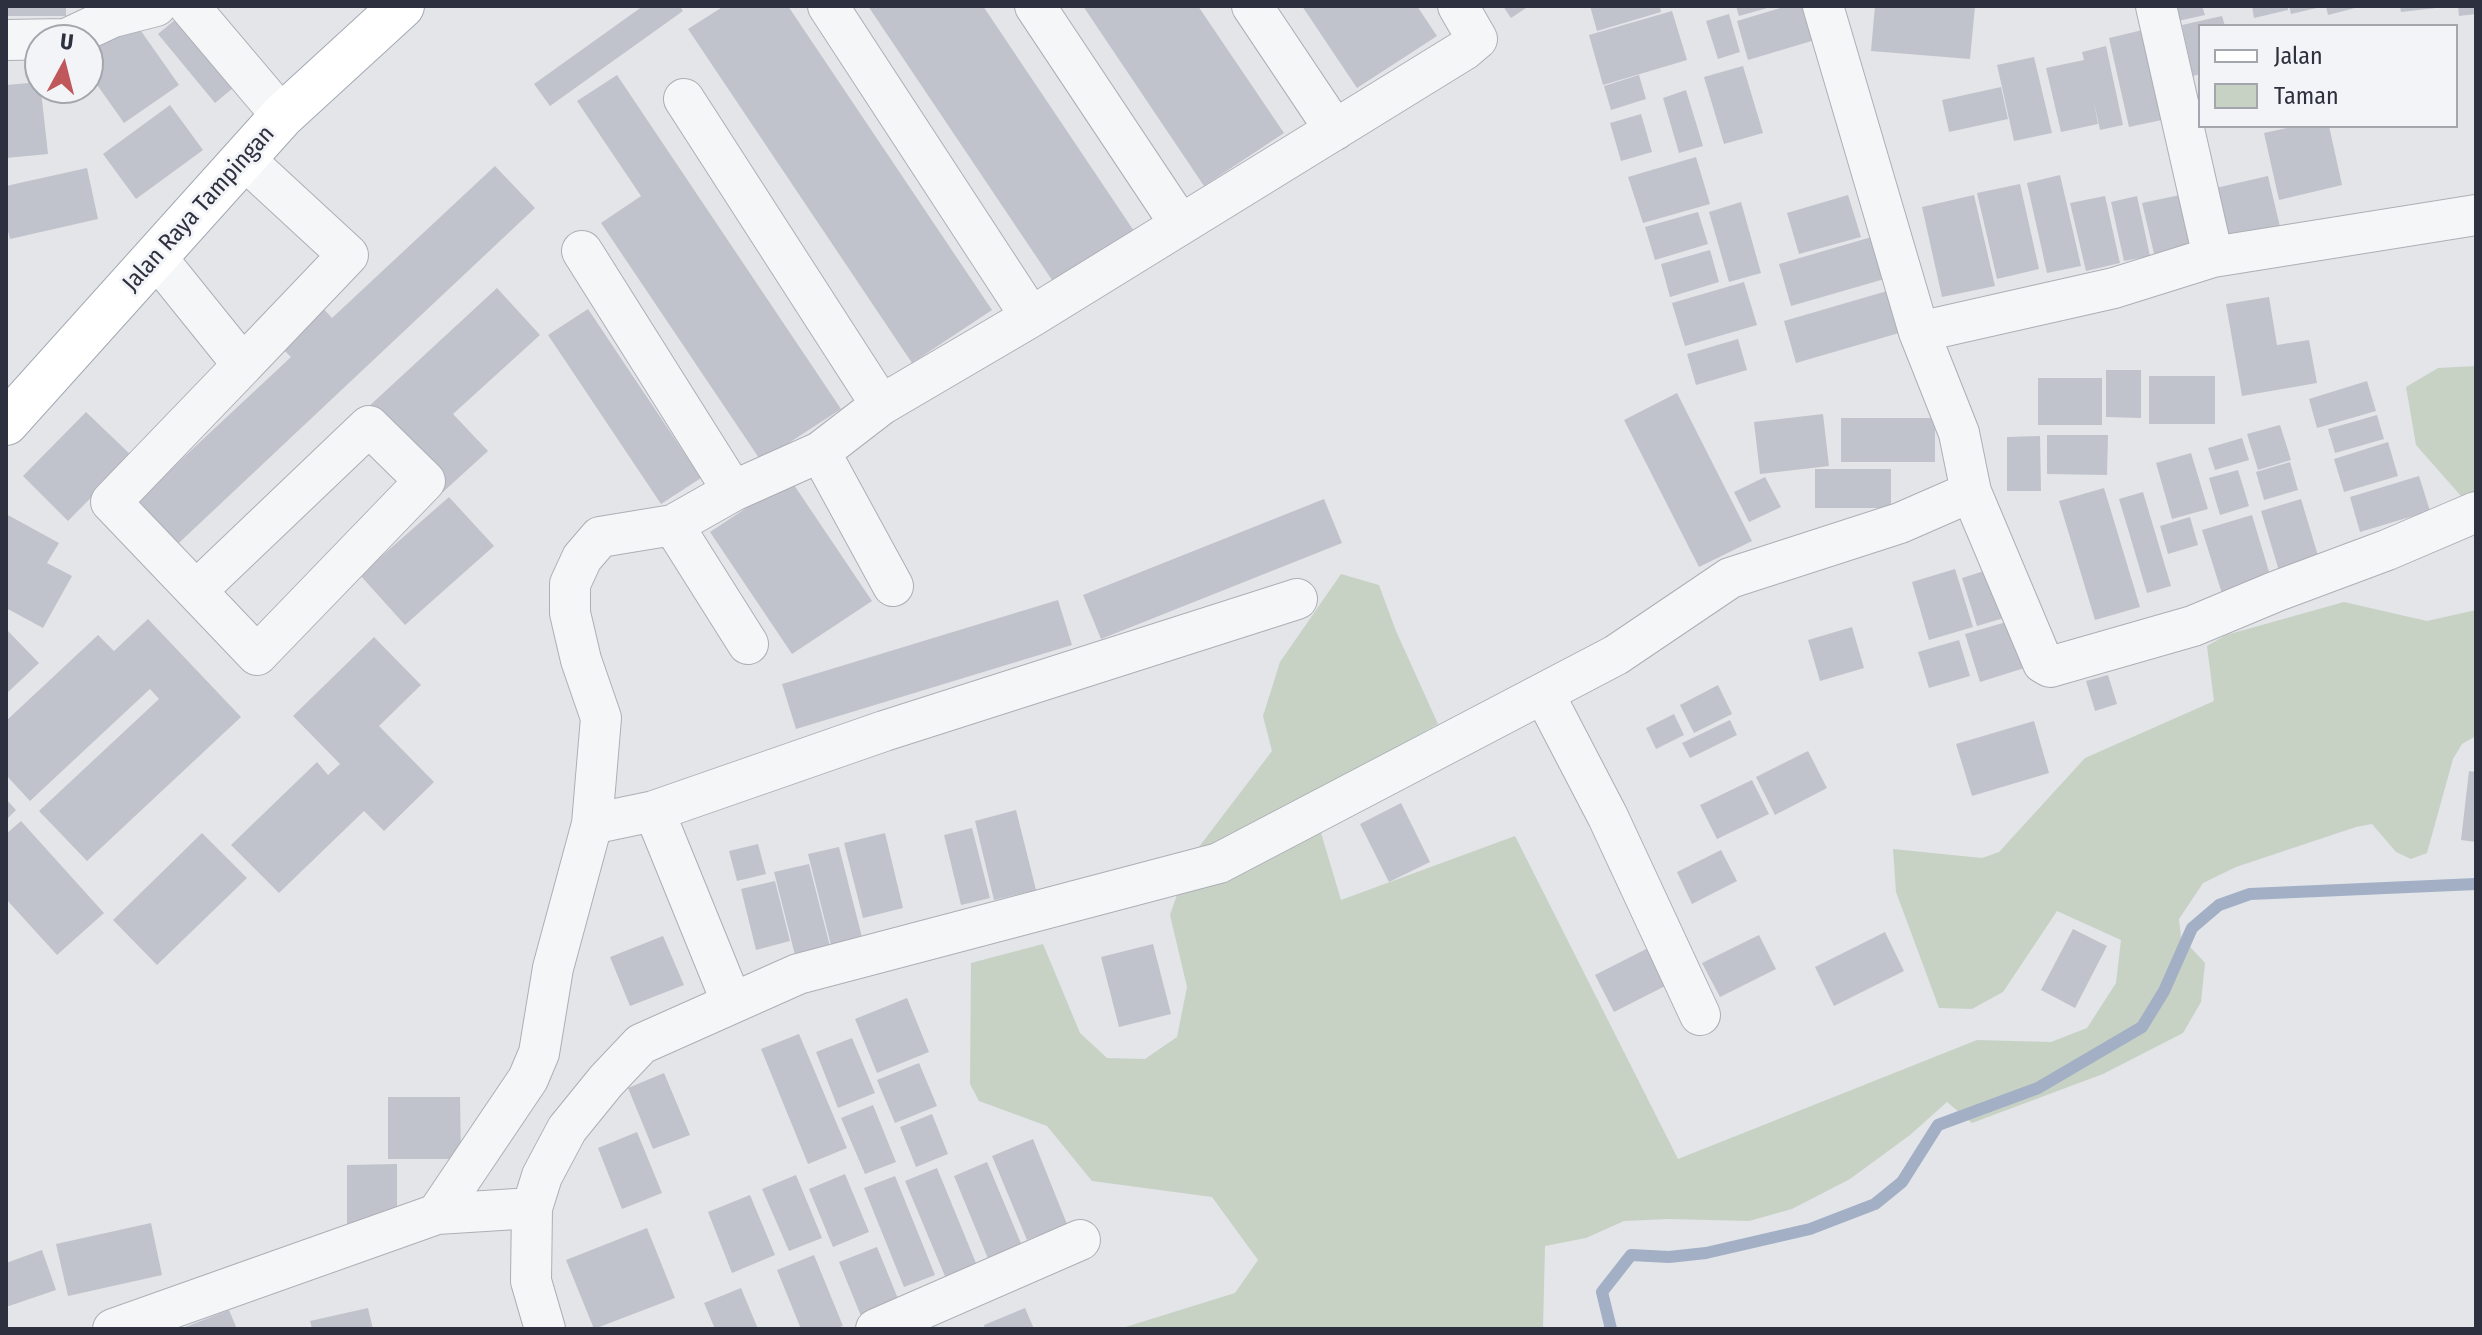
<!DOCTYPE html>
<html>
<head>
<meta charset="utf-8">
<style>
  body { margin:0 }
  #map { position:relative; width:2482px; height:1335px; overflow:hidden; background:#e3e5e9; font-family:"Fira Sans Condensed",sans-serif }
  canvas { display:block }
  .frame { position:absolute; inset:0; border:8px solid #2d313f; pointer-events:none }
  .legend { position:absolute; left:2198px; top:24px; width:260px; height:104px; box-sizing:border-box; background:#f2f4f7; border:2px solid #a3a6ad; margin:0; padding:10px 14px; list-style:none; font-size:24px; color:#2d313f }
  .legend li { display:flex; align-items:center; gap:16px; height:40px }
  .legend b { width:40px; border:2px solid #a3a6ad }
  .north { position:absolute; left:24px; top:24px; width:80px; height:80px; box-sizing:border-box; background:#f2f4f7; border:2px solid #a3a6ad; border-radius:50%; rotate:7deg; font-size:22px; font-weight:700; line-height:32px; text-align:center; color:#2d313f }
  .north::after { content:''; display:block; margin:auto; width:28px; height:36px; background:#bf575b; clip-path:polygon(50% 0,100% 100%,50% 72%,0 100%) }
</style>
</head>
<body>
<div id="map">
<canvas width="2482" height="1335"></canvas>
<div class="frame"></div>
<ul class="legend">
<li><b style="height:10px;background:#fff"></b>Jalan</li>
<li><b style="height:22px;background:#c7d2c5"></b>Taman</li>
</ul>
<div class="north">U</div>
</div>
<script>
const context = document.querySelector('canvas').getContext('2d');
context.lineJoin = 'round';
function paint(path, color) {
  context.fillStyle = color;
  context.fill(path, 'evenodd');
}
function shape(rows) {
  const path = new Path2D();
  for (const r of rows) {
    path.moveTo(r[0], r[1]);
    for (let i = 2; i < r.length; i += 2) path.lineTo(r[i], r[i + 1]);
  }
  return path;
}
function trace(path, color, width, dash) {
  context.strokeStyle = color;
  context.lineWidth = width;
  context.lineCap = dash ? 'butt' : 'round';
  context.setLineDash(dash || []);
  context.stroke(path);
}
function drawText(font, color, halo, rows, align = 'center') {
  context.font = font + ' "Fira Sans Condensed",sans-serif';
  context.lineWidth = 6;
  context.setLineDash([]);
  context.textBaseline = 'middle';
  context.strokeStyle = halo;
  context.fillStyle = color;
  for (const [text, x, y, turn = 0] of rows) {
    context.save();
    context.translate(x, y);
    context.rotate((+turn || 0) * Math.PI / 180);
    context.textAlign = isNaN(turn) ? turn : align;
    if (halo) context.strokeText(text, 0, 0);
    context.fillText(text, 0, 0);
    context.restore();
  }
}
paint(shape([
  [2476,366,2476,513,2416,445,2406,387,2438,368],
  [1341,574,1379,585,1396,631,1438,724,1310,796,1341,900,1515,836,1678,1159,1977,1040,2051,1042,2087,1028,2116,983,2121,940,2057,911,2003,992,1972,1009,1939,1008,1896,892,1893,849,1982,858,1999,852,2085,758,2214,701,2207,646,2226,635,2344,602,2427,621,2476,610,2476,736,2462,744,2453,759,2427,853,2411,859,2396,852,2372,824,2356,827,2236,867,2203,883,2179,919,2181,937,2205,963,2201,1002,2183,1033,2103,1074,1972,1123,1947,1102,1910,1135,1850,1179,1792,1209,1749,1221,1669,1219,1624,1221,1586,1238,1545,1246,1543,1329,1119,1329,1235,1293,1258,1260,1212,1197,1092,1181,1047,1126,979,1101,970,1084,971,963,1043,944,1080,1033,1107,1058,1145,1059,1177,1037,1187,987,1170,915,1189,860,1272,751,1263,716,1280,662]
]), '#c7d2c5');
trace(shape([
  [1611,1329,1602,1292,1631,1255,1669,1257,1706,1253,1810,1229,1875,1204,1902,1182,1938,1125,2038,1088,2142,1027,2164,991,2192,928,2219,905,2250,894,2476,884]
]), '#a2afc5', 12);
paint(shape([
  [8,6,66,6,66,16,8,16],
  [643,6,680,6,683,11,550,106,534,84],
  [724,6,788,6,992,310,912,363,688,29],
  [868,6,983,6,1134,231,1054,283],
  [1083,6,1198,6,1284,133,1204,186],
  [1302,6,1417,6,1437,36,1357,88],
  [1503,6,1529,6,1511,18],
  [1590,6,1660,6,1661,12,1597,31],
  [1736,6,1771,6,1771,7,1739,16],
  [1787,6,1815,6,1825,37,1748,60,1737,21],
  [1875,6,1975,6,1970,59,1871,51],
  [2175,6,2202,6,2205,15,2178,21],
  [2252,6,2288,6,2288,10,2254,18],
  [2289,6,2321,6,2321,7,2291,14],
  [2326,6,2359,6,2359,7,2328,15],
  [2400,6,2436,6,2436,8,2401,12],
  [2458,6,2476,6,2476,14,2459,16],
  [1672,11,1687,60,1603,85,1589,35],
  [182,14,239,83,215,103,158,34],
  [1729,14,1740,52,1718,59,1706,21],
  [2222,16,2225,26,2200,26,2200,74,2193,76,2182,25],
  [134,21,179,85,124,123,88,72,88,53],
  [2151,28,2171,118,2129,127,2109,38],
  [2106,46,2123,125,2100,130,2094,102,2098,124,2061,132,2046,68,2084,60,2082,52],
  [2034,57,2052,133,2014,141,1997,65],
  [1743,66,1763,133,1724,144,1704,77],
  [617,75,841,409,761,461,601,223,641,196,577,101],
  [1639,75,1646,99,1611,110,1604,86],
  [40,82,48,154,6,158,6,85],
  [2001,87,2008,119,1949,132,1942,100],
  [1686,90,1703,146,1679,153,1663,98],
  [170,105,203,150,136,199,103,154],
  [1641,114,1652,152,1621,161,1610,123],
  [2296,126,2329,126,2342,185,2279,200,2264,133],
  [1696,157,1710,204,1643,223,1628,177],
  [495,166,535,208,165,556,124,513,291,357,278,344,320,305,332,318],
  [87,168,98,219,10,239,6,223,6,186],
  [2060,175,2081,266,2047,273,2027,183],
  [2268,176,2281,231,2219,244,2207,190],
  [2020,184,2039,269,1997,279,1977,193],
  [1848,195,1861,237,1799,254,1787,213],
  [1974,195,1995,286,1942,297,1922,207],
  [2180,195,2193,253,2156,262,2142,203],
  [2105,196,2120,263,2086,271,2070,203],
  [2137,196,2150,256,2124,261,2111,202],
  [1741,202,1761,273,1729,282,1709,212],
  [1698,212,1708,244,1655,260,1645,227],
  [1875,236,1888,278,1791,306,1779,264],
  [1710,250,1719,282,1670,297,1661,264],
  [1744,282,1757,325,1685,346,1672,303],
  [497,288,540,335,453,414,488,451,443,492,366,409],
  [1894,289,1906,331,1796,363,1784,321],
  [2269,297,2277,345,2309,340,2317,383,2242,396,2226,304],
  [588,309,701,478,661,504,548,335],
  [1738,339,1747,370,1696,385,1687,354],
  [2106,370,2141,370,2141,418,2106,417],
  [2149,376,2215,376,2215,424,2149,424],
  [2038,378,2102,378,2102,425,2038,425],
  [2367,381,2376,411,2317,428,2309,399],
  [1677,393,1752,541,1699,567,1624,420],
  [86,412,132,456,68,521,23,476],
  [1823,414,1829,466,1760,474,1754,422],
  [2377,415,2384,439,2335,453,2328,429],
  [1841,418,1935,418,1935,462,1841,462],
  [2280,425,2291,460,2258,470,2247,434],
  [2047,435,2108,435,2107,475,2047,474],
  [2040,436,2041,491,2007,491,2007,437],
  [2242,438,2249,460,2215,470,2208,448],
  [2388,442,2398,476,2344,492,2334,459],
  [2191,453,2208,509,2172,519,2156,463],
  [2290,462,2298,490,2264,500,2256,472],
  [1815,469,1891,469,1891,508,1815,508],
  [2238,470,2249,506,2220,515,2209,478],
  [2419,476,2430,511,2360,532,2350,497],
  [1765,477,1781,507,1749,522,1734,492],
  [790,479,872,601,792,654,710,532],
  [2104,488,2140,607,2095,620,2059,501],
  [2143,492,2171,586,2147,593,2119,499],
  [449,497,494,546,405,625,360,575],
  [1324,499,1342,543,1101,639,1083,595],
  [2301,499,2322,569,2282,581,2261,511],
  [6,514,59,543,47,563,72,576,43,628,6,608],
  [2252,515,2273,585,2224,600,2202,530],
  [2190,517,2198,545,2168,554,2160,526],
  [2000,566,2014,615,1977,626,1962,578],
  [1955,569,1973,627,1929,640,1912,582],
  [1058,600,1072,645,796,729,782,684],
  [2020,618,2034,665,1980,682,1965,634],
  [148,619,241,717,87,861,39,811,159,699,150,689,30,801,6,775,6,721,98,635,114,651],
  [1852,627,1864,668,1820,681,1808,640],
  [6,629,39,663,6,694],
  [374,637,421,685,379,726,434,782,384,831,364,811,279,893,231,845,317,762,328,775,340,764,293,716],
  [1959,640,1970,676,1929,688,1918,652],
  [2108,675,2117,704,2095,711,2086,681],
  [1718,685,1732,714,1694,733,1680,705],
  [1674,714,1684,735,1656,749,1646,728],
  [1730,720,1737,735,1690,758,1682,743],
  [2034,721,2049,773,1972,796,1956,744],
  [1808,751,1827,788,1775,815,1756,777],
  [2469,771,2476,772,2476,842,2461,840],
  [1752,780,1769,814,1717,839,1700,805],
  [6,799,16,810,6,820],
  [1401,803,1430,862,1389,882,1360,824],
  [1016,810,1036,890,994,900,975,821],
  [21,821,104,913,57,955,6,899,6,834],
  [972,828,990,898,961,905,944,835],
  [202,833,247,878,157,965,113,920],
  [885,833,903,908,863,918,844,843],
  [758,844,766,874,737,881,729,851],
  [839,847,864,945,833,953,808,854],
  [1721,850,1737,881,1692,904,1677,872],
  [809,864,833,958,798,967,774,872],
  [775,881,790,941,756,950,741,889],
  [2073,929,2107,946,2075,1008,2041,990],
  [1885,932,1904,971,1834,1006,1815,967],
  [1759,935,1776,969,1720,997,1702,963],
  [663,936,684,985,630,1006,610,957],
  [1153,944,1171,1014,1119,1027,1101,957],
  [1652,946,1671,983,1614,1012,1595,975],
  [907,998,929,1052,877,1073,855,1019],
  [799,1034,847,1148,808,1164,761,1049],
  [852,1038,875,1093,838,1108,816,1052],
  [919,1063,937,1106,895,1123,877,1080],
  [664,1073,690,1135,653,1149,628,1088],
  [388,1097,460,1097,461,1159,388,1159],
  [873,1105,896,1162,865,1174,841,1118],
  [932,1114,948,1154,916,1167,900,1127],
  [637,1132,662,1193,622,1209,598,1148],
  [1033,1139,1067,1224,1027,1240,992,1156],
  [987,1162,1023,1248,989,1261,954,1176],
  [397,1164,397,1225,347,1226,347,1165],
  [937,1168,978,1268,947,1281,905,1181],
  [845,1174,869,1232,833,1247,809,1189],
  [796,1175,822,1238,789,1251,762,1189],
  [895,1176,935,1275,904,1287,864,1188],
  [750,1195,775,1255,732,1273,708,1212],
  [151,1223,162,1275,68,1296,56,1244],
  [647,1228,675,1298,594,1329,566,1260],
  [877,1247,899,1301,861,1316,839,1262],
  [42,1250,56,1290,6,1307,6,1263],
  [814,1255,843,1326,835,1329,801,1329,777,1270],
  [741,1288,758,1329,715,1329,704,1303],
  [368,1308,373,1329,312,1329,310,1321],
  [1025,1308,1034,1329,985,1329,984,1325],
  [229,1310,237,1329,180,1329]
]), '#c0c3cb');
const minor = shape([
  [189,6,282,116],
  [828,6,1031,317],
  [1035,6,1180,224],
  [1252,6,1335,130],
  [6,40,66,39,113,17,156,6],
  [684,99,881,405],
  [582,251,733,491],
  [156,257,243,365,111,502,196,591,257,655,425,481,369,426,196,591],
  [2213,257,2476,215],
  [1919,332,2114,288,2213,257,2156,6],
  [243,365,348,255,244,159],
  [820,452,893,586],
  [1971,492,2043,663,2050,667,2193,626,2277,591,2387,550,2476,512],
  [673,525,748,644],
  [1544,694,1608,817,1700,1015],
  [654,811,732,1003],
  [592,824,654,811,884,731,1297,599],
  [437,1214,528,1079,539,1053,553,968,592,824,601,718,581,660,570,613,570,584,582,558,600,537,673,525,733,491,820,452,881,405,1031,317,1464,50,1477,39,1458,6],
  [113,1329,437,1214,532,1208],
  [545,1329,531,1281,532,1208,542,1176,567,1129,606,1081,641,1044,798,974,1219,863,1616,655,1730,578,1900,523,1971,492,1959,433,1919,332,1823,6],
  [876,1329,1080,1240]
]);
const major = shape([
  [6,423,282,116,402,6]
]);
trace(minor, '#acafb6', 42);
trace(major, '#a3a8b4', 46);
trace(minor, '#f5f6f8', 40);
trace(major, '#fff', 44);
drawText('24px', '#2d313f', '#f2f4f7', [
  ["Jalan Raya Tampingan",199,209,-48]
]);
</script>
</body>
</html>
